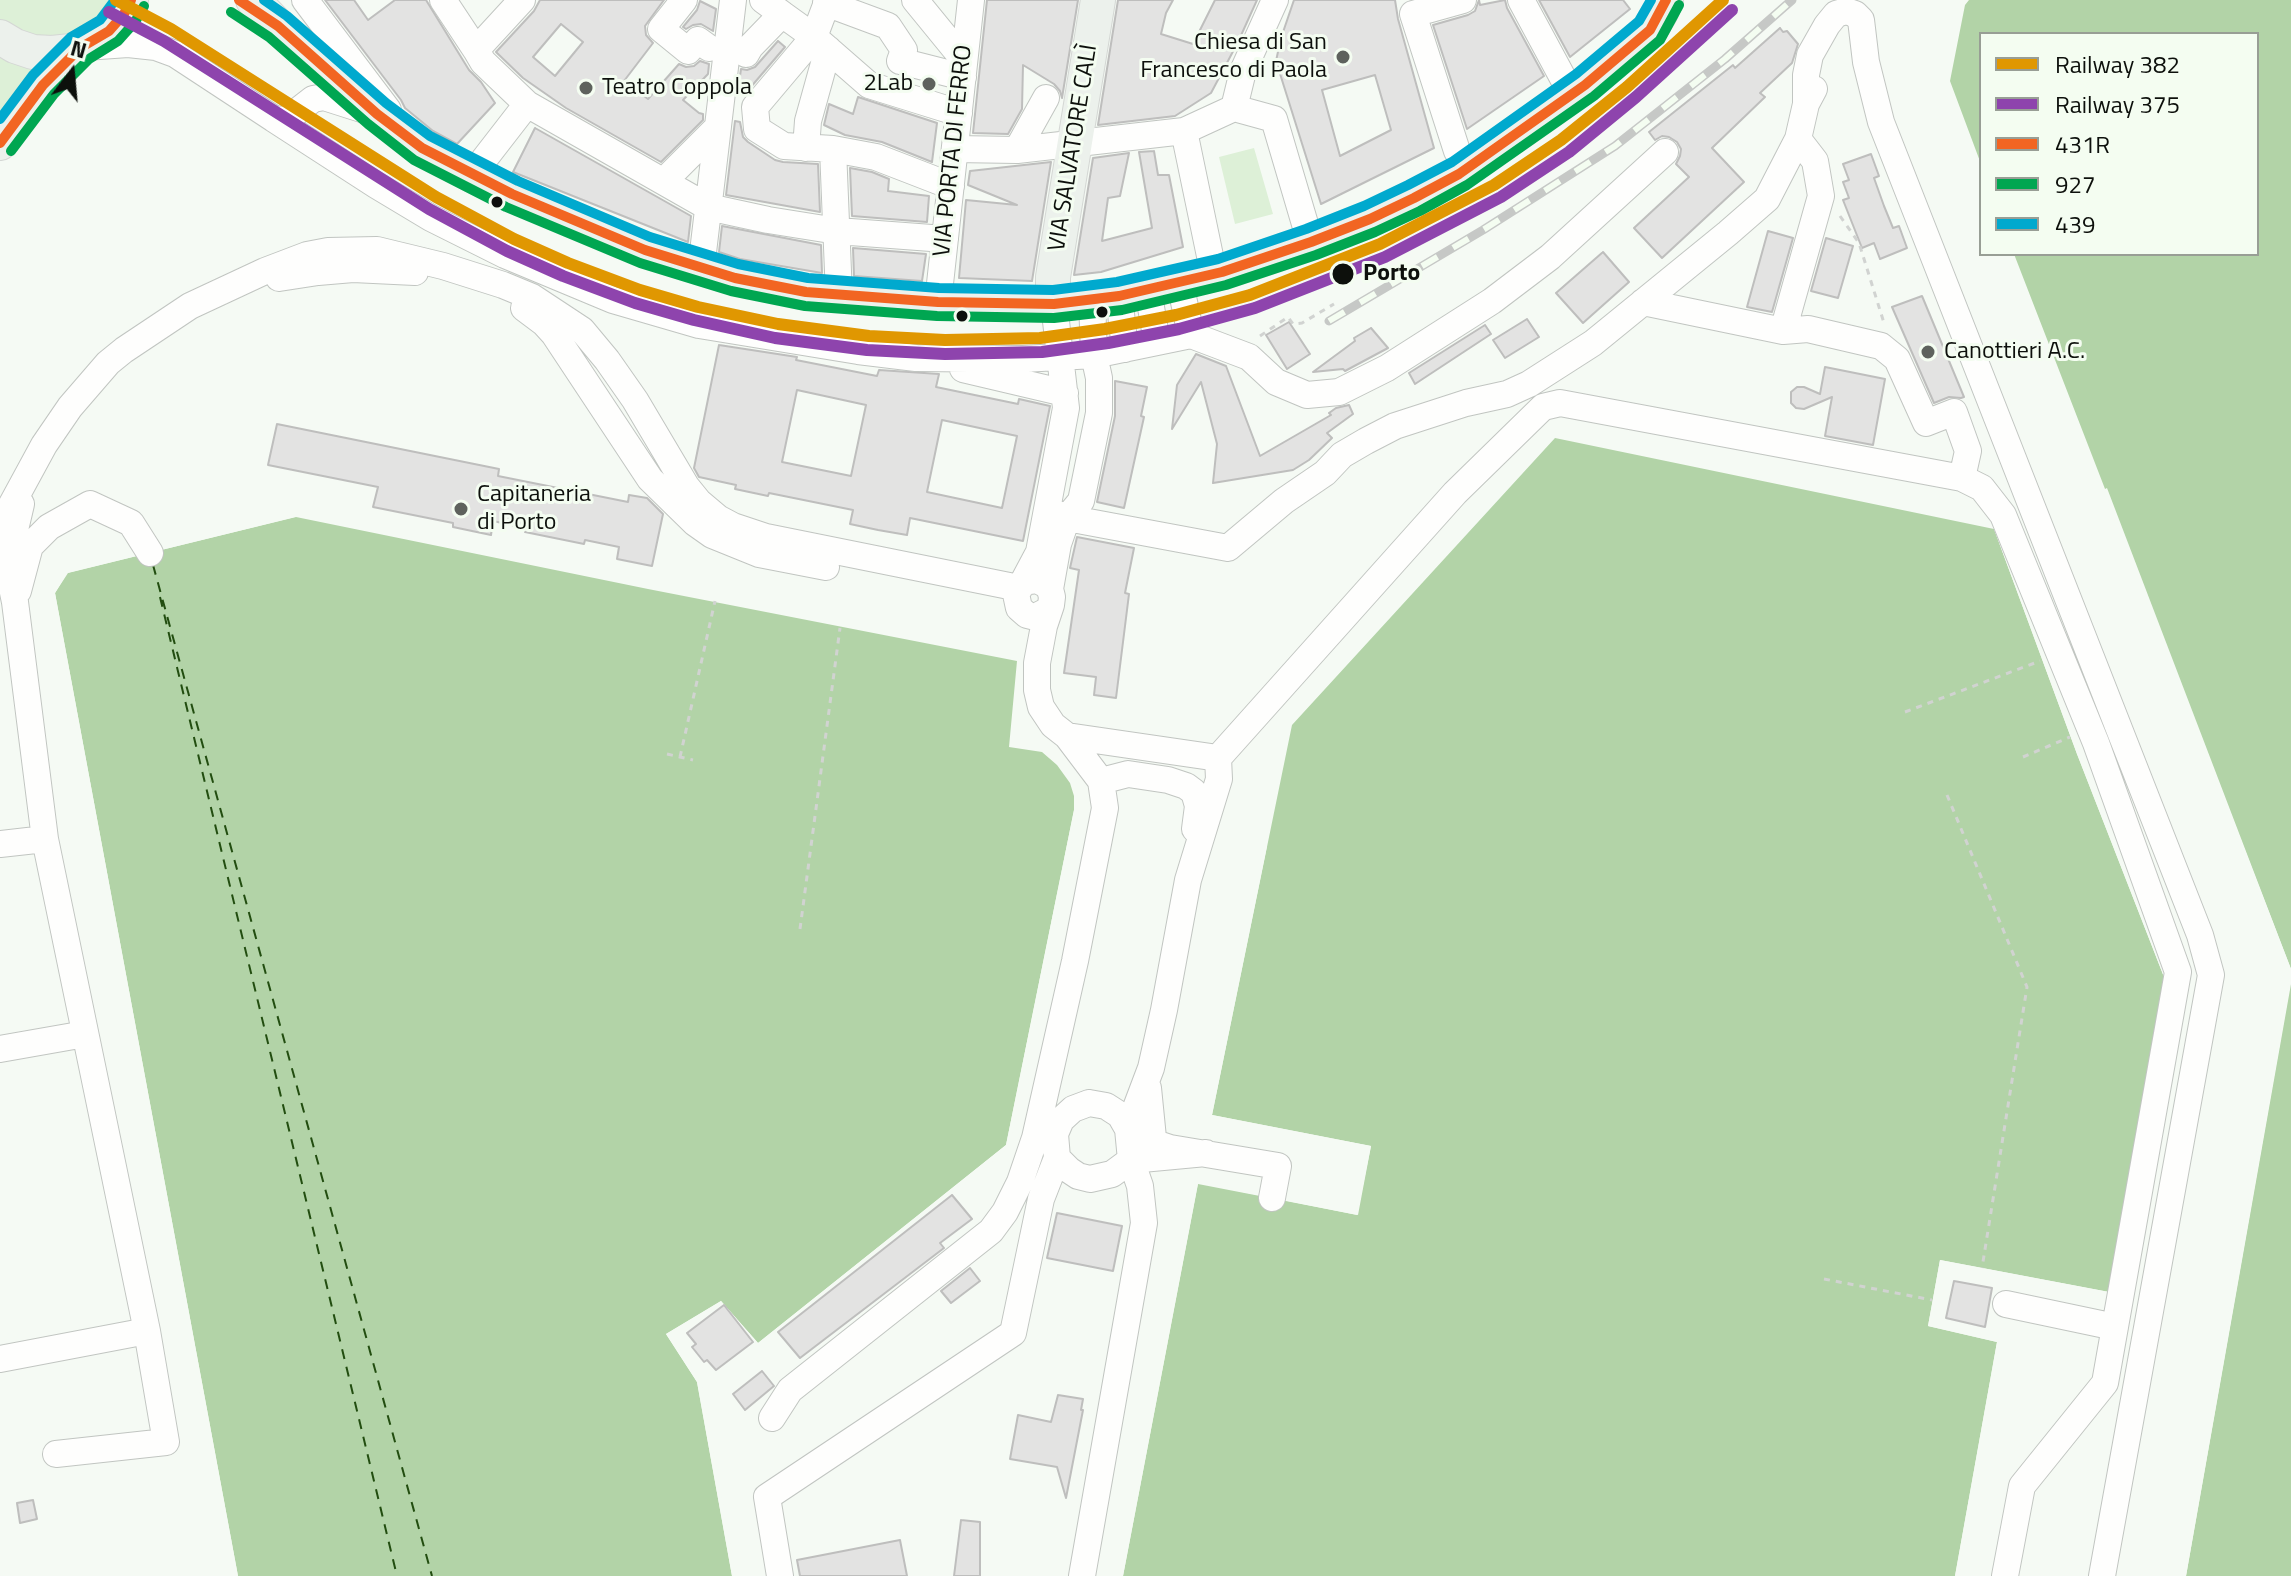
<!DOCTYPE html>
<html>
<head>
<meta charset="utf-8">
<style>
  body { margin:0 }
  #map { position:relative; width:2291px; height:1576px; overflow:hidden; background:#f5faf4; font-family:"Titillium Web",sans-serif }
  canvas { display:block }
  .legend { position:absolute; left:1979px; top:32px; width:280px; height:224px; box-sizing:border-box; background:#f4fdf1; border:2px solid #989e95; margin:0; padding:10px 14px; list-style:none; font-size:24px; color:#0d100c }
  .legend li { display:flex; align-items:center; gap:16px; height:40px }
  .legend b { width:40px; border:2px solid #989e95 }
  .north { position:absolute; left:32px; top:32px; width:80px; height:80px; -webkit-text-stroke:6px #f4fdf1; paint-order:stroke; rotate:16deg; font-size:22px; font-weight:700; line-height:32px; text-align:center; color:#0d100c }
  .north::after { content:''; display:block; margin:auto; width:28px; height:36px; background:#0d100c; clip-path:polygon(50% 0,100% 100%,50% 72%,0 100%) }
</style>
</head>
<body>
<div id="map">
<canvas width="2291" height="1576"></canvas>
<ul class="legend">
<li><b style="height:10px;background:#e09701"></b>Railway 382</li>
<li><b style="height:10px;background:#8e44ad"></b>Railway 375</li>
<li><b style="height:10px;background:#f26522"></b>431R</li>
<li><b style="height:10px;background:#00a651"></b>927</li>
<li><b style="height:10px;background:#00a9ce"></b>439</li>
</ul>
<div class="north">N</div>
</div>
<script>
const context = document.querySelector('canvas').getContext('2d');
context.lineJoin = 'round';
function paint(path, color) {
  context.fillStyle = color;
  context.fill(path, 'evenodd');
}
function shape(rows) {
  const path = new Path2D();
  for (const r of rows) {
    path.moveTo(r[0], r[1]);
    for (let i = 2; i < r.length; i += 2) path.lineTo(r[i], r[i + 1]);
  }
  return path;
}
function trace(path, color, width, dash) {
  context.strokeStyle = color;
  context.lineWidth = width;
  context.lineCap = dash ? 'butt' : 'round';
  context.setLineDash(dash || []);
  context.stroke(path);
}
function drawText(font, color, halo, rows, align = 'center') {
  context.font = font + ' "Titillium Web",sans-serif';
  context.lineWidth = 6;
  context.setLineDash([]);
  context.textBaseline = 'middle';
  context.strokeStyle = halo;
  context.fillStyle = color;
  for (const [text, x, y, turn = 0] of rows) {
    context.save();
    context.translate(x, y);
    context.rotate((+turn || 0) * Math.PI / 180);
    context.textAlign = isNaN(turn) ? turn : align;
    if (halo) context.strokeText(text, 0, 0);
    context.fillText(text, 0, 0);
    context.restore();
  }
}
paint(shape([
  [0,0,119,0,106,19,53,43,0,23],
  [0,55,40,68,0,119],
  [1254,148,1273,214,1235,224,1219,157]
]), '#ddf0d7');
paint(shape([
  [1969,0,2291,0,2291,969,2014,254,2257,254,2257,34,1981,34,1981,164,1950,81,1965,5],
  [1555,438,1994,529,2077,754,2164,977,2109,1292,1940,1260,1928,1326,1997,1342,1955,1576,1123,1576,1198,1183,1357,1215,1371,1146,1212,1115,1292,725],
  [296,517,648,589,1017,661,1009,747,1042,752,1057,765,1070,783,1074,796,1074,810,1006,1145,758,1343,721,1301,666,1334,697,1382,732,1576,238,1576,55,593,67,573],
  [2291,984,2291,1576,2186,1576]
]), '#b2d3a7');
paint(shape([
  [2107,488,2291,969,2291,973,2287,971,2103,490],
  [286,515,295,517,68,573,55,593,238,1576,234,1576,51,593,66,569],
  [1998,527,2080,752,2168,976,2108,1296,1943,1265,1932,1323,1998,1338,2001,1341,1959,1576,1955,1576,1997,1342,1928,1326,1940,1260,2109,1292,2164,977,2077,754,1994,529],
  [1074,810,1078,810,1009,1148,759,1347,755,1346,720,1306,671,1335,701,1381,736,1576,732,1576,697,1382,666,1334,721,1301,758,1343,1006,1145],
  [1263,845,1267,846,1212,1115,1371,1146,1358,1215,1198,1184,1123,1576,1119,1576,1195,1181,1199,1179,1355,1210,1366,1149,1211,1119,1208,1116],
  [2291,980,2186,1576,2182,1576,2287,983]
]), '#f5faf4');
trace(shape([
  [153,565,432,1576],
  [160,597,397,1576]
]), '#224d10', 2, [10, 8]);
const building = shape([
  [325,0,354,0,368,20,395,0,426,0,469,70,481,82,495,103,457,144,433,131,405,108,401,100,325,0],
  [540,0,664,0,645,26,646,35,653,43,624,81,648,99,679,64,686,67,694,66,700,61,709,64,708,74,683,100,699,113,703,114,703,120,661,162,566,108,523,78,496,52,534,11,540,0],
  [561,24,583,42,555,76,533,57,561,24],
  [987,0,1078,0,1062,98,1060,91,1054,84,1023,65,1022,109,1008,134,973,133,987,0],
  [1118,0,1173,0,1166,13,1161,34,1193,44,1215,0,1257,0,1238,42,1211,93,1175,116,1098,125,1118,0],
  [1294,0,1395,0,1398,19,1434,148,1321,204,1276,61,1281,38,1294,0],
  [1375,75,1391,130,1340,156,1322,90,1375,75],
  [1479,0,1480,5,1505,0,1507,8,1544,76,1467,129,1433,25,1468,15,1475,11,1479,0],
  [1539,0,1623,0,1630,9,1570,57,1539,0],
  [700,1,716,9,713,31,701,24,693,25,686,29,683,27,697,10,700,1],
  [1780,28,1783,32,1787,31,1798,44,1792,63,1760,93,1765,97,1712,148,1744,182,1662,258,1634,228,1689,177,1676,164,1680,156,1681,149,1677,142,1669,137,1662,136,1655,140,1649,132,1733,65,1735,68,1780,28],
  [778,41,785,47,744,95,738,90,741,69,747,70,755,67,778,41],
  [858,97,937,123,932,162,882,142,845,135,824,125,829,104,853,114,858,97],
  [735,121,740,122,743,137,748,142,775,160,783,162,818,164,820,212,726,195,735,121],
  [535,128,691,216,688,242,513,172,535,128],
  [1154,151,1158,175,1169,175,1183,247,1101,272,1074,275,1093,158,1129,153,1120,196,1108,198,1102,241,1152,228,1139,152,1154,151],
  [1871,154,1879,176,1874,178,1884,206,1893,228,1899,226,1907,248,1880,259,1874,243,1862,248,1843,200,1849,198,1843,182,1849,180,1843,164,1871,154],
  [1051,162,1032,281,959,278,966,200,1017,205,968,185,970,171,1051,162],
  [850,168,872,172,889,179,888,191,929,196,927,222,852,216,850,168],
  [722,226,821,245,822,273,740,259,719,252,722,226],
  [1768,231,1793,238,1772,312,1747,307,1768,231],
  [1826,238,1853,246,1838,298,1811,291,1826,238],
  [853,248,926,254,922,281,854,276,853,248],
  [1603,252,1629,282,1583,323,1556,293,1603,252],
  [1922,296,1964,397,1961,398,1949,397,1934,403,1892,307,1922,296],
  [1527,319,1539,337,1505,358,1493,340,1527,319],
  [1289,322,1310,354,1287,369,1266,335,1289,322],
  [1485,325,1491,334,1415,384,1409,373,1485,325],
  [1371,328,1388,348,1345,371,1343,369,1313,372,1355,341,1354,338,1371,328],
  [719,345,797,357,796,360,877,376,879,370,939,374,936,387,1018,404,1019,399,1050,406,1023,541,910,518,907,535,878,530,850,524,853,510,769,493,768,496,735,489,736,485,699,477,694,468,719,345],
  [797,390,866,405,851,476,782,462,797,390],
  [942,420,1017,436,1002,508,927,492,942,420],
  [1196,354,1226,366,1260,456,1331,415,1329,413,1336,408,1349,405,1353,414,1327,433,1332,438,1309,460,1293,470,1213,483,1217,444,1201,382,1172,429,1177,385,1196,354],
  [1825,367,1885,379,1873,445,1825,436,1832,397,1804,409,1796,408,1791,403,1791,392,1797,387,1804,387,1820,394,1825,367],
  [1115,381,1147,387,1141,416,1144,417,1124,508,1097,502,1115,416,1115,381],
  [277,424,499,469,498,476,628,502,629,495,647,498,663,514,652,566,617,559,619,547,585,540,584,544,525,532,525,528,493,521,491,535,453,527,453,523,373,507,378,487,268,465,277,424],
  [1077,537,1134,548,1125,593,1129,594,1116,698,1094,695,1096,677,1064,673,1079,570,1070,568,1077,537],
  [952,1195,972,1219,940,1243,944,1248,800,1358,778,1332,952,1195],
  [1057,1213,1122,1226,1113,1271,1047,1258,1057,1213],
  [970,1268,980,1281,951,1303,941,1291,970,1268],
  [1954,1281,1992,1288,1985,1327,1946,1318,1954,1281],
  [724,1305,753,1342,716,1370,707,1360,704,1362,692,1347,696,1344,687,1333,724,1305],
  [762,1371,774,1386,745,1410,733,1394,762,1371],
  [1058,1395,1083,1399,1081,1410,1083,1410,1066,1498,1057,1467,1010,1459,1018,1415,1051,1422,1058,1395],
  [33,1500,37,1519,20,1523,17,1503,33,1500],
  [961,1520,980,1522,980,1576,954,1576,961,1520],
  [900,1540,907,1576,800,1576,797,1560,900,1540]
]);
paint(building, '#e3e3e2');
trace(building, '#bebebd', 2);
const minor = shape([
  [305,0,388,110],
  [443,0,476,50],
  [522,0,476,50,483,62,527,104,708,207,768,220,837,231,945,239],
  [684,0,661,29,688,51,698,40,709,48],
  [828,0,814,37,755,107,757,129,784,146,833,149,876,157,951,186],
  [915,0,964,60],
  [1521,0,1564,80],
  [826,3,888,26,904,50,900,61,963,77],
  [782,14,814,37,869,85,959,113],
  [85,47,128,44,156,47,175,54,274,119,286,120,313,99,324,97,371,112],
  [746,54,750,47,782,14,763,0],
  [1806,104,1806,75,1810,55,1827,25,1836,14,1846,11,1855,14,1861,20,1866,62,1881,122,2200,935,2211,975,2102,1576],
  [1234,108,1243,71,1275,0],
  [274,119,376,185,431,218,505,255,613,300,699,325,858,351,916,358,1023,359,1094,355,1191,335,1249,357,1276,382,1307,395,1339,392,1387,368,1492,301,1550,257,1665,152],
  [806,148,808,121,828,49],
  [833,149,839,296],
  [955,149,1017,150,1184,131],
  [1017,150,1046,98],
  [1457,151,1413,14,1463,0],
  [472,175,527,104],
  [664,181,718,127],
  [1210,256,1184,131,1234,108,1274,119,1305,224],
  [701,269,733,0],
  [279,278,318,272,353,269,415,272],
  [1180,283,1191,335],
  [1148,290,1157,342],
  [1119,296,1125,349],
  [938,302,971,0],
  [1643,302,1783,331,1808,329,1881,346,1897,359,1926,423,1954,412,1968,451,1962,478],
  [524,308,544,323,554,334,650,479,695,523,712,535,759,554,826,567],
  [1783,331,1821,196,1815,161,1798,139],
  [963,369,1065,393],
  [1048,510,1067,518,1228,548,1284,501,1325,473,1342,455,1366,441,1395,426,1466,403,1507,394,1529,384,1593,343,1728,233,1767,199,1798,139,1806,104,1814,89],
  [0,526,44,445,70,407,108,363,124,350,190,306,265,271,307,255,328,251,377,250,443,266,503,285,532,297,582,330,607,360,635,400,686,486,699,502,718,518,733,526,766,537,1019,588],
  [1022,584,1039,552,1066,408,1054,304],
  [1050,589,1045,584,1037,580,1029,581,1022,584,1016,594,1019,608,1027,615,1035,617,1047,611,1051,605,1052,597,1050,589,1058,544,1067,518,1081,501,1099,413,1099,378,1094,355,1092,300],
  [18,591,30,546,49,527,90,504,131,523,150,553],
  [1051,605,1044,626,1037,663,1037,690,1041,707,1053,725,1067,736,1218,758,1455,493,1543,407,1560,403,1962,478,1982,488,2003,515,2096,743,2178,972,2105,1383,2022,1486,2005,1576],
  [1101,781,1128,774,1168,780,1186,786,1194,792,1198,806,1195,829],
  [45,839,147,1331,166,1442,56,1454],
  [0,844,45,839,15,602,7,564,21,504],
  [0,1049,85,1034],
  [1148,1088,1153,1138,1158,1144,1170,1148,1278,1166,1272,1198],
  [1089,1103,1106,1106,1120,1115,1128,1129,1131,1160,1112,1174,1090,1179,1078,1176,1069,1170,1057,1158,1055,1134,1061,1120,1073,1109,1089,1103],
  [1128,1129,1151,1068,1164,1010,1188,880,1219,779,1218,758],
  [2006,1304,2115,1327],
  [0,1359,147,1331],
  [772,1418,790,1390,991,1231,1005,1212,1020,1182,1035,1138,1075,961,1105,808,1101,781,1067,736],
  [780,1576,767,1497,1013,1333,1041,1199,1057,1158],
  [1082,1576,1144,1223,1140,1186,1131,1160,1206,1153]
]);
const major = shape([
  [253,0,278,26,356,95,422,148,472,175,512,194,645,250,735,278,806,292,938,302,1054,304,1119,296,1222,272,1311,242,1370,219,1414,198,1459,174,1585,85,1650,30,1661,12,1666,0],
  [0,37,15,46,33,52,52,53,71,51,93,42,109,31,124,14,131,0],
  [0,143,43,85,80,48],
  [1053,296,1053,277,1098,0]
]);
trace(minor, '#c1c5c1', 28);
trace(major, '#d4d7d4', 36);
trace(shape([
  [1840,216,1859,243,1884,323],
  [1260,336,1288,317,1293,324,1302,323,1334,304],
  [1905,712,2040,661],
  [667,754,693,760],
  [680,757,715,601],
  [2023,757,2070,737],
  [1947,795,2027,987,1982,1268],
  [800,929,840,628],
  [1824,1279,1932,1300]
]), '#d1d3d1', 3, [6, 6]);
trace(minor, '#fefefd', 26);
trace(major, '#ecf1ec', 34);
const rail = shape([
  [1329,321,1483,230,1615,146,1725,59,1792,0]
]);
trace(rail, '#c6c8c6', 9);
trace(rail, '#f4fdf1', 6, [18]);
trace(shape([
  [239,0,278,26,377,114,422,148,512,194,645,250,735,278,806,292,938,302,1054,304,1119,296,1222,272,1311,242,1370,219,1414,198,1459,174,1585,85,1650,30,1666,0],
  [0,143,43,85,80,48,109,31,124,14,131,0]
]), '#f26522', 10);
trace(shape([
  [231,12,269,37,368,124,414,160,506,207,640,263,731,291,805,306,937,316,1054,318,1122,310,1226,285,1316,255,1375,232,1420,211,1467,185,1594,96,1660,40,1679,5],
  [11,151,54,94,89,59,118,41,135,22,144,6]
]), '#00a651', 10);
trace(shape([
  [264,0,287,16,386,103,430,136,518,181,650,237,738,264,808,278,939,288,1053,290,1117,282,1218,259,1306,229,1364,206,1408,185,1452,162,1576,74,1639,21,1651,0],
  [0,119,33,75,71,37,100,20,115,0]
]), '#00a9ce', 10);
trace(shape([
  [116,0,171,29,436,197,514,239,568,263,640,290,698,307,778,324,869,336,945,340,1040,338,1105,329,1176,315,1250,295,1380,244,1494,185,1561,140,1627,87,1723,0]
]), '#e09701', 12);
trace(shape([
  [109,12,164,41,429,209,507,251,563,276,635,303,694,320,775,338,867,350,945,354,1042,352,1108,343,1179,329,1255,308,1385,257,1501,197,1569,152,1636,97,1732,10]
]), '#8e44ad', 12);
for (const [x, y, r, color] of [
  [1343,57,8,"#5e625d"],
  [929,84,8,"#5e625d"],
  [586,88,8,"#5e625d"],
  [497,202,7,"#0d100c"],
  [1343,274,12,"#0d100c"],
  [1102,312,7,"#0d100c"],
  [962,316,7,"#0d100c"],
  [1928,352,8,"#5e625d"],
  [461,509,8,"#5e625d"]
]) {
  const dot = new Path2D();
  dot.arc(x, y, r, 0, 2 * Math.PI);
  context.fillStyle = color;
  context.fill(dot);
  trace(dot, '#f4fdf1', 3);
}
drawText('24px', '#0d100c', '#f4fdf1', [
  ["Chiesa di San",1327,43,"right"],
  ["Francesco di Paola",1327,71,"right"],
  ["2Lab",913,84,"right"],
  ["Teatro Coppola",602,88],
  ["Canottieri A.C.",1944,352],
  ["Capitaneria",477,495],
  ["di Porto",477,523]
], 'left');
drawText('24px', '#0d100c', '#f4fdf1', [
  ["VIA SALVATORE CALÌ",1074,148,-81],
  ["VIA PORTA DI FERRO",954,151,-84]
]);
drawText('bold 24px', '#0d100c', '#f4fdf1', [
  ["Porto",1363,274]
], 'left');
</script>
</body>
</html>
